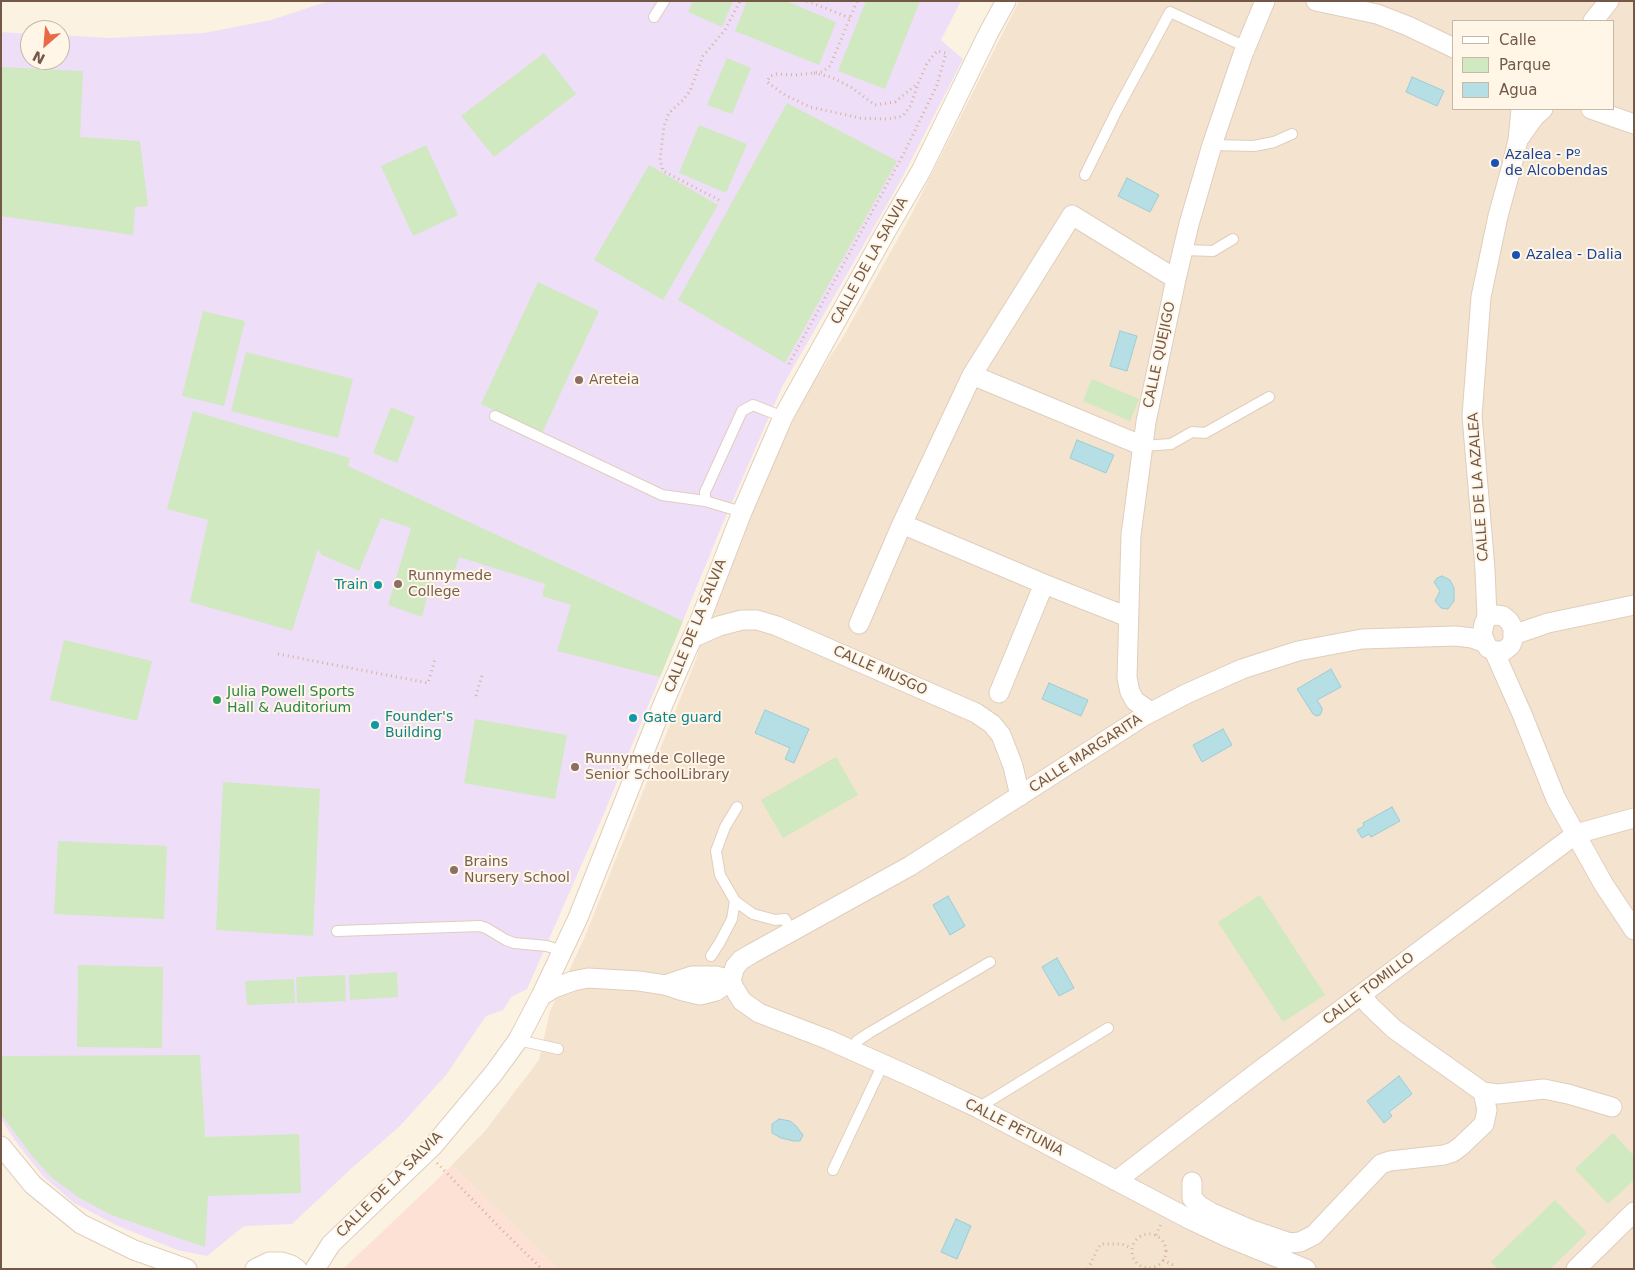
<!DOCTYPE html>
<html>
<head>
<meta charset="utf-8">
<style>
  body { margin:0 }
  #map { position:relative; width:1635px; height:1270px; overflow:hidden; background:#fcf2e1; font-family:"DejaVu Sans",sans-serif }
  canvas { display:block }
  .frame { position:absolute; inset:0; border:2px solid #735848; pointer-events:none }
  .legend { position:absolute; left:1452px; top:20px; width:162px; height:90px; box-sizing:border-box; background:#fff6e7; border:1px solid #c7b7a7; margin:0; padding:6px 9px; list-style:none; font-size:15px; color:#735848 }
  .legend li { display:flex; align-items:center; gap:10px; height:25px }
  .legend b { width:25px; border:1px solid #c7b7a7 }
  .north { position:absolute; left:20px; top:20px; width:50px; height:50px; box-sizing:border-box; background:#fff6e7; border:1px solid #c7b7a7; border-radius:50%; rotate:207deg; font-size:14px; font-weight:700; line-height:20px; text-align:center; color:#735848 }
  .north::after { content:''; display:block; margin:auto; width:18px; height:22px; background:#e66b46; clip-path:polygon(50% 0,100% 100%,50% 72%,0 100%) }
</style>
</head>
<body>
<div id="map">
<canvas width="1635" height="1270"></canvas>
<div class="frame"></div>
<ul class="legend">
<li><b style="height:6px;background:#fff"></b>Calle</li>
<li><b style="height:14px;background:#d0e9c0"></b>Parque</li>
<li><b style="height:14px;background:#b6dee5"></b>Agua</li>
</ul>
<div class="north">N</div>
</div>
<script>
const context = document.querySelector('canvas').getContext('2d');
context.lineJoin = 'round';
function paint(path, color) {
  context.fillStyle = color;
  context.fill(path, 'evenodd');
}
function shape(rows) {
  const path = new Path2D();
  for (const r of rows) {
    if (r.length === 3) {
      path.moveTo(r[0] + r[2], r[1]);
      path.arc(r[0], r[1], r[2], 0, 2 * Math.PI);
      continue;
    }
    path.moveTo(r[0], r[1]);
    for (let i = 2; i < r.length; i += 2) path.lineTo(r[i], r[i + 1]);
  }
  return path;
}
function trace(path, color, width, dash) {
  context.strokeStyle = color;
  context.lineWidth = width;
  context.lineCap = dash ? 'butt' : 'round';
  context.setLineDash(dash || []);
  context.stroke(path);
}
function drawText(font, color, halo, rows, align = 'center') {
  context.font = font + ' "DejaVu Sans",sans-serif';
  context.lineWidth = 4;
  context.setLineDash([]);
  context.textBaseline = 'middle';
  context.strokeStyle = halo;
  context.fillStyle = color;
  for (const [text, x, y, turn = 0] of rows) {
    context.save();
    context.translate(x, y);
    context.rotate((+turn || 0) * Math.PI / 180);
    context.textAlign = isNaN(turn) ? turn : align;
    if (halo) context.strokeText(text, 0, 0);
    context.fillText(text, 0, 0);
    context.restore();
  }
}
paint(shape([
  [1019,1,1634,1,1634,1269,558,1269,452,1165,485,1131,539,1060,550,1011,583,941,695,662,711,613,780,448,806,394,843,337,909,219],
  [1454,21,1614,21,1614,109,1454,109]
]), '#f3e3cf');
paint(shape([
  [452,1165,558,1269,343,1269,439,1178]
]), '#fce1d4');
paint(shape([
  [329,1,961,1,941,40,963,59,902,178,782,387,720,530,603,816,527,989,511,997,503,1010,486,1016,446,1075,400,1126,353,1167,292,1224,244,1226,207,1256,177,1250,116,1225,74,1203,43,1176,16,1142,1,1119,1,32,30,34,30,60,60,60,60,35,109,38,204,33,271,20]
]), '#efdef8');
paint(shape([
  [693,1,733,1,722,27,688,12],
  [747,1,786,1,836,22,819,65,735,31],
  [866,1,920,1,885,89,838,71],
  [544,53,576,94,494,157,461,116],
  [727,58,751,68,732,114,707,105],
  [1,67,83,71,80,137,140,141,148,206,135,207,133,235,1,216],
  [787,103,897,161,785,363,678,300],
  [699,125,747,144,726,193,679,173],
  [426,145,458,215,413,236,381,166],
  [649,165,718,205,663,300,594,260],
  [538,282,599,311,542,433,481,404],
  [203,311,245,321,224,406,182,396],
  [246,352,353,379,338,438,231,411],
  [1092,379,1139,399,1130,421,1083,401],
  [391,407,415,417,397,463,373,453],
  [193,411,350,458,348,466,683,621,660,677,557,651,571,605,542,596,545,584,459,557,452,579,433,574,422,617,388,605,411,528,381,518,359,571,322,555,318,549,292,631,190,602,208,520,167,509],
  [64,640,152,661,137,721,50,700],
  [475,719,567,735,555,799,464,783],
  [836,757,858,795,783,838,761,800],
  [223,782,320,789,313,936,216,930],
  [58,841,167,846,164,919,54,914],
  [1260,895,1325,995,1283,1022,1218,922],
  [78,965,163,967,162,1048,77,1047],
  [397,972,398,997,350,1000,349,975],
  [345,975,346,1001,297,1003,296,977],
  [294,979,295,1003,247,1005,245,981],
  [200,1055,205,1137,299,1134,301,1193,208,1196,205,1247,111,1215,78,1197,52,1178,32,1156,1,1114,1,1056],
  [1613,1133,1634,1156,1634,1180,1608,1204,1575,1169],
  [1555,1200,1587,1233,1550,1269,1498,1269,1491,1262]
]), '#d0e9c0');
const water = shape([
  [1412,77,1444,91,1437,106,1406,92,1412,77],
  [1127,178,1159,195,1150,212,1118,196,1127,178],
  [1120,331,1137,336,1127,371,1110,366,1120,331],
  [1077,440,1114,455,1106,473,1070,458,1077,440],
  [1442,576,1450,580,1454,588,1454,601,1448,609,1441,608,1435,601,1440,591,1434,582,1437,578,1442,576],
  [1331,669,1341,687,1317,700,1322,708,1322,711,1320,715,1316,716,1313,714,1297,689,1331,669],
  [1049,683,1088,700,1081,716,1042,699,1049,683],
  [765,710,809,729,794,763,785,759,790,748,755,733,765,710],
  [1223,729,1232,745,1202,762,1193,745,1223,729],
  [1392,807,1400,821,1371,837,1369,834,1362,838,1357,830,1364,826,1363,823,1392,807],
  [948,896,965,926,950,935,933,905,948,896],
  [1057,958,1074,988,1059,996,1042,967,1057,958],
  [1399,1076,1412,1094,1389,1112,1392,1116,1384,1123,1367,1101,1399,1076],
  [779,1119,790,1121,796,1126,803,1135,800,1141,794,1141,781,1138,772,1133,772,1124,779,1119],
  [956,1219,971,1226,957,1259,941,1252,956,1219]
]);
paint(water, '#b6dee5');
trace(water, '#9ccdd7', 1);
const lane = shape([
  [654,17,664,1],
  [1212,145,1254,146,1274,142,1292,134],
  [1085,175,1117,110,1170,12,1246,47],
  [1183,250,1213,251,1233,239],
  [495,416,662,495,705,501],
  [1143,446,1171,444,1192,432,1205,433,1269,397],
  [742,512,705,501,705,492,742,411,753,405,783,417],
  [737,807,725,827,716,851,720,875,735,901,753,914,775,920,785,919,791,931],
  [337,931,480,926,486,928,506,940,514,943,547,946,562,951],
  [711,956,720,942,732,919,735,901],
  [518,1040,558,1049],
  [851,1050,857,1041,869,1033,990,962],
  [978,1108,1108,1028],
  [833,1170,883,1064]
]);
const street = shape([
  [1316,1,1377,14,1408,26,1454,48],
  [1593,21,1609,1],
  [1591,109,1634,124],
  [1520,137,1535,116,1543,109],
  [972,375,1143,446],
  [902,524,1044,584,1128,617],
  [1496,615,1503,616,1509,621,1513,628,1513,640,1511,645,1504,651,1494,651,1488,648,1482,635,1484,624,1487,617,1496,615],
  [1487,617,1485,569,1472,416,1481,297,1498,216,1511,169,1518,140,1521,109],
  [859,624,902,524,972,375,1072,215,1176,279],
  [1513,635,1548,623,1634,605],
  [692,638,719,626,742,620,757,620,777,626,976,713,992,724,1001,735,1013,766,1020,796],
  [1494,651,1522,714,1556,799,1604,885,1634,930],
  [999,693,1044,584],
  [1151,712,1135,701,1130,692,1127,678,1131,535,1146,422,1176,279,1189,224,1212,145,1243,54,1265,1],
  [731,980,735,967,741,960,751,954,910,866,1144,716,1186,694,1242,669,1298,651,1362,639,1456,636,1472,638,1485,643],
  [731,980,734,988,742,1001,759,1013,829,1040,914,1078,978,1108,1193,1221,1227,1237,1306,1269],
  [665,985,692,976,716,976,731,980],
  [1361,995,1370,1006,1394,1029,1483,1092,1498,1094,1544,1089,1568,1094,1612,1107],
  [541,996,554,988,573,981,588,978,639,981,665,985,683,991,700,995,716,991,731,980],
  [1,1146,33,1185,81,1224,134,1250,187,1269],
  [1116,1181,1255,1074,1576,834,1634,818],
  [1192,1182,1192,1198,1200,1206,1212,1213,1249,1229,1290,1243,1300,1242,1314,1235,1381,1164,1390,1161,1444,1155,1453,1152,1461,1146,1484,1124,1487,1110,1483,1092],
  [255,1269,269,1262,282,1262,291,1265,297,1269],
  [315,1269,331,1244,433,1146,494,1073,518,1040,541,996,578,918,664,702,701,618,742,512,783,417,885,233,921,171,989,32,1006,1],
  [1576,1269,1634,1212]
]);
trace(lane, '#e0cebd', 12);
trace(street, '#e0cebd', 21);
trace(shape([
  [807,1,850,18],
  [814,73,831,77,851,87,875,105,895,102,917,84],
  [719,200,663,171,660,160,664,126,669,113,683,100,690,91,703,56,725,30,740,1],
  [789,364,903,155,937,85,946,53,937,51,927,63,918,84,911,105,903,116,888,119,860,118,810,107,785,95,767,82,770,76,777,74,795,75,822,72,830,66,857,1],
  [278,654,428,683,435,659],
  [476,696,483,672],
  [437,1163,504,1232,542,1269],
  [1149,1251,17],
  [1156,1235,1162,1222],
  [1163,1260,1173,1265,1175,1269],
  [1088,1269,1098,1248,1101,1244,1122,1244,1132,1248]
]), '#d5b39c', 3, [1, 4]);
trace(lane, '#fff', 10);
trace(street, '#fff', 19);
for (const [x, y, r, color] of [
  [1495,163,5,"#1a4fb4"],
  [1516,255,5,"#1a4fb4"],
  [579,380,5,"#8d6e63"],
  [398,584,5,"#8d6e63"],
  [378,585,5,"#0f9aa8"],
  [217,700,5,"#2e9e5b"],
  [633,718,5,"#0f9aa8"],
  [375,725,5,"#0f9aa8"],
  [575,767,5,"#8d6e63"],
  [454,870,5,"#8d6e63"]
]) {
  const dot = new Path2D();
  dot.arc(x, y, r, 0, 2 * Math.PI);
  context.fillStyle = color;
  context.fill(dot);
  trace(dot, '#fff6e7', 2);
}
drawText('14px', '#164399', '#fff6e7', [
  ["Azalea - Pº",1505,155],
  ["de Alcobendas",1505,171],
  ["Azalea - Dalia",1526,255]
], 'left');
drawText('14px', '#735848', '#fff6e7', [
  ["CALLE DE LA SALVIA",870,261,-61],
  ["CALLE QUEJIGO",1160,355,-78],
  ["CALLE DE LA AZALEA",1479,487,-94],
  ["CALLE DE LA SALVIA",696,626,-68],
  ["CALLE MUSGO",880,671,24],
  ["CALLE MARGARITA",1086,754,-33],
  ["CALLE TOMILLO",1369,989,-37],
  ["CALLE PETUNIA",1014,1128,27],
  ["CALLE DE LA SALVIA",390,1185,-45]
]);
drawText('14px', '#785e54', '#fff6e7', [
  ["Areteia",589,380],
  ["Runnymede",408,576],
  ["College",408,592],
  ["Runnymede College",585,759],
  ["Senior SchoolLibrary",585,775],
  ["Brains",464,862],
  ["Nursery School",464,878]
], 'left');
drawText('14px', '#0d838f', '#fff6e7', [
  ["Train",368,585,"right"],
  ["Founder's",385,717],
  ["Building",385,733],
  ["Gate guard",643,718]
], 'left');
drawText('14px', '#27864d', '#fff6e7', [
  ["Julia Powell Sports",227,692],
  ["Hall & Auditorium",227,708]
], 'left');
</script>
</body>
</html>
